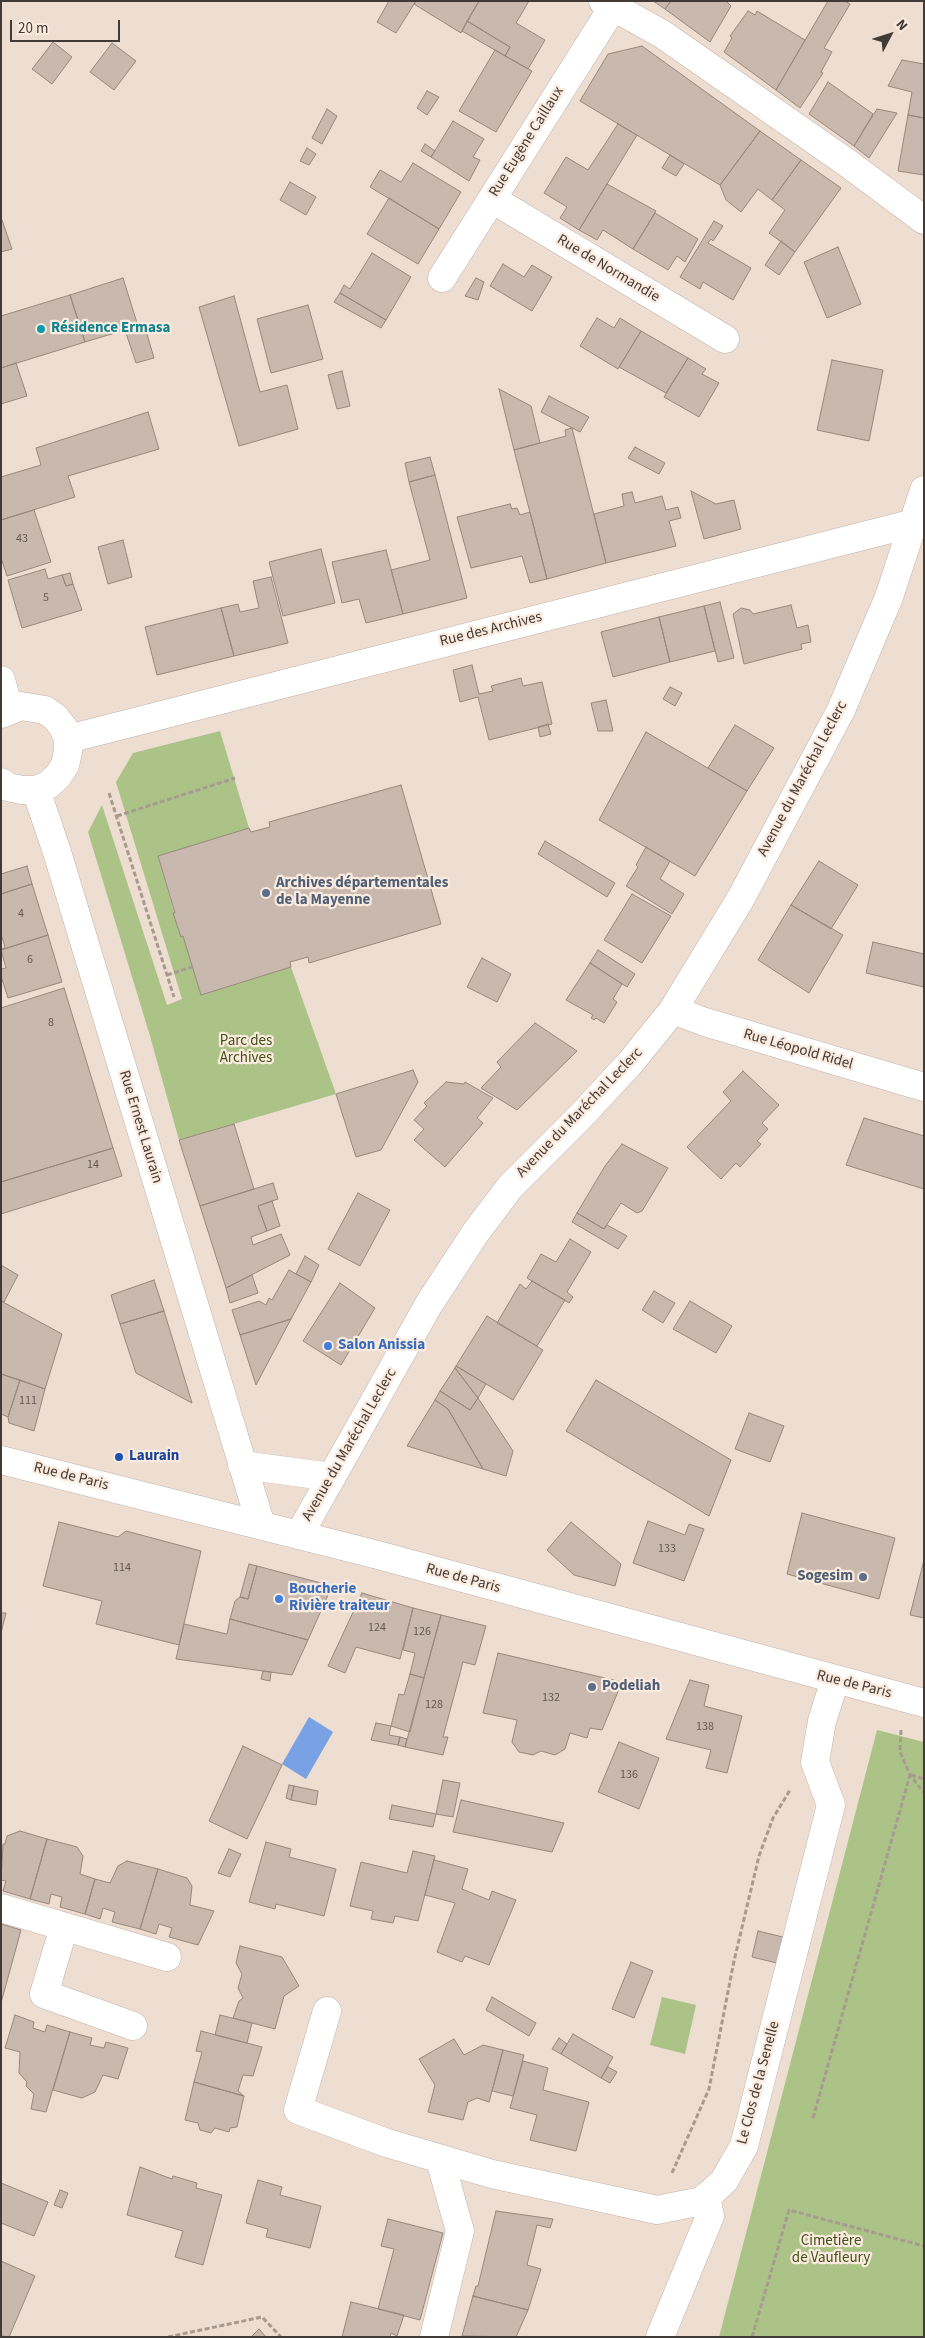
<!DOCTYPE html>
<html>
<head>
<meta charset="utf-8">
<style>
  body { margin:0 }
  #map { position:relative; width:925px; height:2338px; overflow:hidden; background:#eeddd1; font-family:"Source Sans 3",sans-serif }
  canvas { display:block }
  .frame { position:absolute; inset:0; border:2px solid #413a35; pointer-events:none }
  .north { position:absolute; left:865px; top:10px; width:50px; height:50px; -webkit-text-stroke:4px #fbeade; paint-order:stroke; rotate:50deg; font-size:14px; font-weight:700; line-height:20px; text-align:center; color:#413a35 }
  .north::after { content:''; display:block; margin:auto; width:18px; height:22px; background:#413a35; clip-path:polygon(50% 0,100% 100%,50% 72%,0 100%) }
  .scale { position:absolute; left:10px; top:20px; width:110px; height:22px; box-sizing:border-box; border:2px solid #413a35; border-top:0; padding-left:6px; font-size:15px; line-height:18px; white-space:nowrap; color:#413a35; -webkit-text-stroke:4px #fbeade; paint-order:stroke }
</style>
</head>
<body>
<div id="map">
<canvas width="925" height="2338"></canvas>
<div class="frame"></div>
<div class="north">N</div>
<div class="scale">20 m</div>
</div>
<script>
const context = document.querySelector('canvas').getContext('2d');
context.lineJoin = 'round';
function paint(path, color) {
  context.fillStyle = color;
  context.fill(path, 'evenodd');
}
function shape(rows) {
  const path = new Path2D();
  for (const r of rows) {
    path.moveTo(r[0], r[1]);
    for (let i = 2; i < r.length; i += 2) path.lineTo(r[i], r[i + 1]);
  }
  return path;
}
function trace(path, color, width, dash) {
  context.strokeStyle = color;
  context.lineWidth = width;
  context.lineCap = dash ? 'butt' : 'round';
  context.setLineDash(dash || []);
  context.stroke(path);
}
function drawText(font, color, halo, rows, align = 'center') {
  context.font = font + ' "Source Sans 3",sans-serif';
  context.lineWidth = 4.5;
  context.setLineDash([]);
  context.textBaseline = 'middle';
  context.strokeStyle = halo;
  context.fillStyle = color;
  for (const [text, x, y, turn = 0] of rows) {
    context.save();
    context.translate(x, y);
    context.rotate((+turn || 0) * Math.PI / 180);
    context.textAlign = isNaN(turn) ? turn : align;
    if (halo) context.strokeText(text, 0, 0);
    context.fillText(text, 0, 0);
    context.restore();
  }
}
paint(shape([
  [220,731,249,828,158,856,181,937,183,936,201,995,291,967,336,1094,179,1140,150,1036,88,832,102,805,167,1005,182,999,116,782,133,753],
  [877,1730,924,1742,924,2337,719,2337],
  [662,1997,696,2005,685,2054,650,2045]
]), '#acc388');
paint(shape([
  [309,1717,333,1732,306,1779,282,1764]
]), '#78a2e3');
const building = shape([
  [389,1,416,1,396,33,377,22,389,1],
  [416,1,479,1,461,33,414,4,416,1],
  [479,1,529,1,516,23,545,40,528,69,505,56,510,47,467,21,479,1],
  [653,1,671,1,665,9,653,1],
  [671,1,726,1,731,6,710,42,665,9,671,1],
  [828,1,845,1,850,4,824,48,832,52,821,72,823,73,800,108,776,90,828,1],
  [748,11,755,15,757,11,805,40,776,90,724,52,732,38,730,36,748,11],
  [467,21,510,47,505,56,462,31,467,21],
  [53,42,72,57,52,84,32,69,53,42],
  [112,43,136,61,114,90,90,72,112,43],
  [642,46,760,131,720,185,580,101,608,54,642,46],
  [495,50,532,71,496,132,459,111,495,50],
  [902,60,924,64,924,118,908,115,912,92,888,86,902,60],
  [828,82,873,114,854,146,809,114,828,82],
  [427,91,439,97,427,115,417,108,427,91],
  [327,109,337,116,322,144,312,138,327,109],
  [877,109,897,113,869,158,854,146,877,109],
  [908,115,924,118,924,175,898,171,908,115],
  [453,121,484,139,473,157,480,160,469,181,431,157,453,121],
  [618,124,637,135,579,230,560,218,567,207,544,193,566,157,588,170,618,124],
  [760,131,801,160,772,200,758,189,741,212,726,200,720,185,760,131],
  [425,144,435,151,431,157,421,151,425,144],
  [307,148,316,154,309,165,300,161,307,148],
  [670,155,684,164,676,176,662,168,670,155],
  [801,160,841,188,795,252,769,233,785,210,772,200,801,160],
  [413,163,461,192,439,229,370,187,380,170,401,182,413,163],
  [290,182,316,197,306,215,280,200,290,182],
  [607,184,656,211,633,249,603,230,597,240,579,230,607,184],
  [389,198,439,229,418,264,367,234,389,198],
  [655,213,698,239,685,262,677,256,668,270,633,249,655,213],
  [1,217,12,249,1,252,1,217],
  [714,221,723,226,713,241,711,239,708,243,751,268,733,300,703,282,700,289,680,277,714,221],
  [781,241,795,252,779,275,765,265,781,241],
  [838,247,861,304,827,318,804,262,838,247],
  [372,253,411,277,386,320,340,293,344,285,350,289,372,253],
  [503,264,524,277,532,265,552,277,532,311,490,286,503,264],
  [123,278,138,326,85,342,70,295,123,278],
  [476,278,484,282,478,300,465,296,476,278],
  [340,293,386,320,381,328,334,302,340,293],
  [70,295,85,342,1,368,1,316,70,295],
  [234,296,260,392,287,385,298,429,239,446,199,307,234,296],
  [308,305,323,359,271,373,257,319,308,305],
  [597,318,614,328,620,318,641,331,618,369,580,346,597,318],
  [144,324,154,358,136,363,125,330,144,324],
  [641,331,688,358,666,393,619,367,641,331],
  [688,358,706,369,702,374,719,383,699,417,664,397,688,358],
  [832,360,883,370,869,441,817,430,832,360],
  [16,363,27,396,1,404,1,368,16,363],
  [342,371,350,406,337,409,328,375,342,371],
  [499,389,531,406,540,443,514,450,499,389],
  [549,396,589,417,580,432,541,412,549,396],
  [148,412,159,449,68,476,75,497,1,520,1,477,41,465,36,448,148,412],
  [572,428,606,563,547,579,514,450,566,436,565,430,572,428],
  [635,447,665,463,659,474,628,458,635,447],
  [430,457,435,475,409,482,405,463,430,457],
  [435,475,467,598,403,614,391,570,430,560,409,482,435,475],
  [691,491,716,504,734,500,741,529,704,539,691,491],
  [632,492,635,503,662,496,666,510,678,507,681,518,669,521,676,546,606,563,594,514,624,506,622,494,632,492],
  [510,504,512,509,517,508,520,515,530,512,547,579,530,583,522,556,471,568,457,517,510,504],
  [34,510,51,562,7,576,1,558,1,520,34,510],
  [123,540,132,577,108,584,98,547,123,540],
  [321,549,335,603,283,616,269,562,321,549],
  [386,550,403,614,366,623,359,599,342,603,332,562,386,550],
  [45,569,48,579,62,575,66,586,73,584,82,610,22,628,8,580,45,569],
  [70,573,73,584,66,586,62,575,70,573],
  [271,577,288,643,234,656,221,608,238,604,240,612,259,608,253,581,271,577],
  [720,602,734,658,718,662,704,606,720,602],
  [791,605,797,628,808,625,811,642,801,644,802,649,744,664,733,614,741,608,750,610,753,614,791,605],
  [704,606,715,651,670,662,659,617,704,606],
  [221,608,234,656,157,675,145,627,221,608],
  [659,617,670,662,613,677,601,632,659,617],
  [472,665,479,694,493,691,491,686,521,678,523,686,542,682,552,724,489,740,478,697,460,702,453,670,472,665],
  [670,687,682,693,675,706,663,699,670,687],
  [606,700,613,731,598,731,591,703,606,700],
  [548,724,551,734,540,737,538,727,548,724],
  [735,725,774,748,747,791,708,768,735,725],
  [646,732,747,791,695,876,599,820,646,732],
  [401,785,441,924,309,963,308,957,290,962,291,967,201,995,183,936,181,937,173,913,175,913,158,856,249,828,251,832,270,827,269,822,401,785],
  [545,841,615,883,607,897,538,854,545,841],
  [646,847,670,861,660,879,684,894,672,914,626,886,638,867,636,865,646,847],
  [819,861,858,885,831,929,791,905,819,861],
  [27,866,32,884,1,894,1,874,27,866],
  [32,884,48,935,1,950,5,947,1,934,1,894,32,884],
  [632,894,671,916,642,963,604,940,632,894],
  [791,905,843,935,809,993,758,960,791,905],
  [48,935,62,982,8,998,1,976,1,969,6,968,1,950,48,935],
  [873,942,924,954,924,987,866,973,873,942],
  [598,950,635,974,627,987,590,963,598,950],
  [482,958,511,974,497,1002,467,987,482,958],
  [590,963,622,984,613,999,617,1002,604,1023,596,1018,594,1020,591,1018,593,1015,566,1000,590,963],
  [64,988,113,1148,1,1182,1,1008,64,988],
  [535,1023,577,1051,517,1110,481,1088,501,1067,497,1062,535,1023],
  [413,1070,418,1082,381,1150,356,1157,336,1094,413,1070],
  [743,1071,779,1105,762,1123,768,1129,757,1141,761,1144,740,1167,736,1163,721,1179,687,1147,731,1101,723,1092,743,1071],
  [446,1082,464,1084,465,1082,493,1098,477,1118,483,1123,445,1167,414,1140,424,1129,414,1120,427,1106,424,1103,446,1082],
  [864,1118,924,1136,924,1189,846,1165,864,1118],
  [234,1124,254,1189,200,1206,179,1140,234,1124],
  [622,1144,668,1168,642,1211,637,1213,621,1203,604,1229,577,1213,605,1166,622,1144],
  [113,1148,122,1176,1,1214,1,1182,113,1148],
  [273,1183,278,1199,258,1206,267,1231,251,1237,253,1245,281,1234,290,1255,226,1288,200,1206,273,1183],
  [358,1193,390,1210,360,1266,328,1249,358,1193],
  [272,1201,280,1226,267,1231,258,1206,272,1201],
  [577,1213,604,1229,607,1225,627,1236,618,1249,572,1222,577,1213],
  [570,1239,591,1252,567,1292,573,1297,569,1303,527,1278,541,1254,556,1262,570,1239],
  [305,1256,319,1265,311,1282,296,1274,305,1256],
  [1,1265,18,1275,4,1302,1,1301,1,1265],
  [289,1270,311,1282,291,1319,240,1335,232,1310,259,1301,266,1305,269,1298,272,1300,289,1270],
  [252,1275,258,1293,230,1303,226,1288,252,1275],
  [154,1280,164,1311,120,1324,111,1295,154,1280],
  [532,1281,565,1300,537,1346,497,1323,520,1284,526,1289,532,1281],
  [340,1283,375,1308,341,1365,303,1341,340,1283],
  [654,1291,675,1303,663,1323,642,1310,654,1291],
  [1,1301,62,1334,45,1389,1,1374,1,1301],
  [690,1301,732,1326,716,1353,673,1329,690,1301],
  [164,1311,192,1403,136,1373,120,1324,164,1311],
  [487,1316,543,1350,513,1400,456,1366,487,1316],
  [291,1319,256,1385,240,1335,291,1319],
  [456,1366,486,1384,478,1398,455,1368,456,1366],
  [455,1368,478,1398,470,1410,440,1391,455,1368],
  [1,1374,20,1380,8,1417,1,1414,1,1374],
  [20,1380,45,1389,34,1431,9,1423,8,1417,20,1380],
  [596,1380,731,1460,709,1516,566,1431,596,1380],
  [440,1391,470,1410,478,1398,513,1451,506,1476,483,1469,448,1409,435,1400,440,1391],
  [435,1400,448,1409,483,1469,407,1446,435,1400],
  [749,1413,784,1426,770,1462,735,1449,749,1413],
  [802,1513,895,1538,879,1599,787,1574,802,1513],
  [648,1521,685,1535,689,1524,704,1529,684,1581,633,1563,648,1521],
  [59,1522,118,1537,126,1531,201,1551,179,1645,96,1624,102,1601,43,1586,59,1522],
  [571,1522,621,1564,615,1586,574,1575,547,1550,571,1522],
  [924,1560,924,1618,910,1615,924,1560],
  [249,1564,257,1566,248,1599,240,1597,249,1564],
  [257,1566,332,1586,308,1640,230,1619,235,1601,240,1597,248,1599,257,1566],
  [362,1593,413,1608,400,1659,356,1647,345,1673,328,1666,362,1593],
  [413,1608,441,1615,424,1678,410,1674,415,1653,403,1650,413,1608],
  [1,1613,6,1613,1,1633,1,1613],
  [441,1615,486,1626,475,1665,463,1662,443,1737,448,1737,443,1755,405,1747,441,1615],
  [230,1619,308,1640,292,1675,176,1659,184,1624,227,1634,230,1619],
  [498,1653,622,1682,602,1730,590,1728,587,1738,570,1733,565,1749,555,1755,541,1751,533,1755,519,1752,512,1742,517,1720,483,1713,498,1653],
  [263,1671,271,1672,270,1681,261,1679,263,1671],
  [410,1674,424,1678,410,1732,391,1726,399,1694,404,1695,410,1674],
  [690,1680,709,1685,704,1706,742,1716,727,1773,706,1768,711,1750,666,1739,690,1680],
  [376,1723,391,1726,389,1735,400,1737,398,1745,371,1740,376,1723],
  [400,1737,407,1739,405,1747,398,1745,400,1737],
  [619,1742,659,1758,639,1809,598,1792,619,1742],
  [243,1746,282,1765,247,1839,209,1821,243,1746],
  [443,1780,460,1783,453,1817,436,1814,443,1780],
  [289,1785,294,1786,291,1800,286,1798,289,1785],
  [294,1786,318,1791,316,1805,291,1800,294,1786],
  [461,1800,564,1823,552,1852,453,1832,461,1800],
  [392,1805,436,1814,433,1827,389,1819,392,1805],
  [20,1831,47,1839,30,1899,3,1891,6,1881,1,1880,3,1844,5,1844,7,1836,20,1831],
  [47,1839,77,1847,83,1856,80,1874,95,1879,85,1914,60,1907,62,1897,51,1894,49,1904,30,1899,47,1839],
  [266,1842,291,1849,289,1857,336,1869,324,1916,276,1904,275,1909,249,1902,266,1842],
  [229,1849,241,1854,230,1877,218,1873,229,1849],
  [413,1851,435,1856,418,1921,395,1916,393,1923,371,1919,373,1911,350,1906,361,1862,407,1873,413,1851],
  [434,1860,468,1869,462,1889,489,1900,492,1891,516,1900,489,1965,465,1956,462,1962,437,1952,455,1903,425,1895,434,1860],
  [127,1861,158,1869,140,1929,112,1922,115,1912,103,1908,100,1919,85,1914,95,1879,110,1883,118,1866,127,1861],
  [158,1869,187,1878,192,1886,190,1905,214,1911,198,1945,169,1937,172,1928,159,1924,156,1934,140,1929,158,1869],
  [1,1924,21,1930,1,2003,1,1924],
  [758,1931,787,1938,781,1964,752,1957,758,1931],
  [240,1946,282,1957,299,1986,284,1996,275,2029,233,2018,239,2001,243,1998,238,1988,242,1974,236,1963,240,1946],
  [631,1962,653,1971,634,2018,612,2009,631,1962],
  [492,1997,536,2023,529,2036,486,2010,492,1997],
  [15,2015,34,2022,33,2028,45,2032,47,2025,70,2032,46,2112,31,2109,34,2094,26,2086,27,2082,19,2073,20,2052,5,2048,15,2015],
  [220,2015,252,2023,247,2043,215,2035,220,2015],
  [201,2031,262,2047,253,2076,243,2075,238,2091,244,2096,194,2082,202,2052,196,2051,201,2031],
  [70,2032,92,2038,90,2045,104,2048,106,2042,128,2048,118,2079,103,2075,95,2092,82,2098,53,2090,70,2032],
  [573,2034,613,2057,601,2078,561,2054,573,2034],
  [559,2038,567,2044,561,2054,552,2049,559,2038],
  [454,2039,464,2055,483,2045,503,2050,489,2102,477,2098,468,2102,463,2120,428,2112,435,2085,419,2059,454,2039],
  [503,2050,524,2055,513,2096,492,2091,503,2050],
  [523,2061,548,2068,543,2090,589,2102,576,2151,530,2140,537,2115,510,2108,523,2061],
  [608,2067,617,2072,610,2083,601,2078,608,2067],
  [194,2082,244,2096,237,2127,230,2128,229,2132,215,2128,211,2133,200,2130,198,2123,185,2120,194,2082],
  [140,2167,172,2179,173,2176,197,2183,196,2188,222,2195,203,2265,175,2257,183,2231,127,2215,140,2167],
  [258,2180,282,2187,280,2195,321,2206,310,2248,266,2237,268,2229,246,2223,258,2180],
  [1,2183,48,2202,34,2236,1,2223,1,2183],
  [60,2190,68,2193,62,2208,54,2205,60,2190],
  [496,2211,553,2219,550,2228,537,2225,527,2265,541,2269,528,2310,473,2296,476,2286,478,2286,496,2211],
  [388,2219,443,2233,420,2320,378,2309,394,2249,381,2246,388,2219],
  [1,2261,35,2276,9,2337,1,2336,1,2261],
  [473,2296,528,2310,516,2337,462,2336,473,2296],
  [351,2302,404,2315,397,2336,391,2333,390,2337,342,2337,351,2302],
  [259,2329,266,2337,251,2337,259,2329]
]);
paint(building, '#c9b8ad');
trace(building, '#97877c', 1);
const minor = shape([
  [603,1,662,34,846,162,924,220],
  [492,199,725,339],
  [442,278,613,7],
  [1,680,9,709],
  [1,714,21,706,45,710,55,717,63,727,68,739,68,752,65,765,58,776,48,785,36,790,22,790,8,787,1,782],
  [68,739,914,523],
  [36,790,57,852,261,1525],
  [673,1010,705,1022,924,1087],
  [242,1465,332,1477],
  [299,1535,429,1304,476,1232,510,1187,580,1117,630,1063,673,1010,741,898,841,710,889,597,924,490],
  [1,1908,167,1957],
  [64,1927,44,1994,133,2026],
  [327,2011,298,2110,387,2143,492,2174,657,2210,702,2201,724,2181,744,2146,831,1805,815,1762,822,1721,835,1680],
  [434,2337,460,2231,440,2160],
  [660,2337,710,2216,706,2197]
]);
const major = shape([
  [1,1460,378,1555,924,1703]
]);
trace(minor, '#c4b3a8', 29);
trace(major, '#c4b3a8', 29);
trace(shape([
  [109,793,174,997],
  [117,816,235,778],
  [167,975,192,967],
  [901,1730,900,1752,910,1775,924,1793],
  [911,1775,924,1779],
  [813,2118,910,1775],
  [672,2173,709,2089,734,1961,759,1856,773,1818,790,1790],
  [168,2337,262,2317,281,2337],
  [752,2337,789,2210,924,2246]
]), '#a79b91', 3, [5, 2.5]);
trace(minor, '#fff', 28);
trace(major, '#fff', 28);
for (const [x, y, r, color] of [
  [41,329,5,"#0f9aa8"],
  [266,893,5,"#5c6f8a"],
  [328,1346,5,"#3f7fe0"],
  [119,1457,5,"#1a4fb4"],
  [863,1577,5,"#5c6f8a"],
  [279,1599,5,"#3f7fe0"],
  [592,1687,5,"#5c6f8a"]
]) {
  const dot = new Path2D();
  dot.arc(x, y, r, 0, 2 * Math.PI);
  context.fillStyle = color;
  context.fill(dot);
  trace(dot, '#fbeade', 2);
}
drawText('12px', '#635a53', null, [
  ["43",22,539],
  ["5",46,598],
  ["4",21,914],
  ["6",30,960],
  ["8",51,1023],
  ["14",93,1165],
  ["111",28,1401],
  ["133",667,1549],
  ["114",122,1568],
  ["124",377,1628],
  ["126",422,1632],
  ["132",551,1698],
  ["128",434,1705],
  ["138",705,1727],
  ["136",629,1775]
]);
drawText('15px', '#413a35', '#fbeade', [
  ["Rue Eugène Caillaux",527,142,-58],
  ["Rue de Normandie",608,269,31],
  ["Rue des Archives",491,630,-14],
  ["Avenue du Maréchal Leclerc",803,779,-62],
  ["Rue Léopold Ridel",798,1050,16],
  ["Avenue du Maréchal Leclerc",580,1113,-46],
  ["Rue Ernest Laurain",140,1127,73],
  ["Avenue du Maréchal Leclerc",350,1445,-60],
  ["Rue de Paris",71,1477,14],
  ["Rue de Paris",463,1579,15],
  ["Rue de Paris",854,1685,14],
  ["Le Clos de la Senelle",759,2083,-75]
]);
drawText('bold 15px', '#0d838f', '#fbeade', [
  ["Résidence Ermasa",51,329]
], 'left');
drawText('bold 15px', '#4e5e75', '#fbeade', [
  ["Archives départementales",276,884],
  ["de la Mayenne",276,901],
  ["Sogesim",853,1577,"right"],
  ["Podeliah",602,1687]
], 'left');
drawText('15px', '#40521b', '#fbeade', [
  ["Parc des",246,1042],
  ["Archives",246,1059],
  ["Cimetière",831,2242],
  ["de Vaufleury",831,2259]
]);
drawText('bold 15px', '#366cbe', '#fbeade', [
  ["Salon Anissia",338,1346],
  ["Boucherie",289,1590],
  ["Rivière traiteur",289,1607]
], 'left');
drawText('bold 15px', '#164399', '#fbeade', [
  ["Laurain",129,1457]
], 'left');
</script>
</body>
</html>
